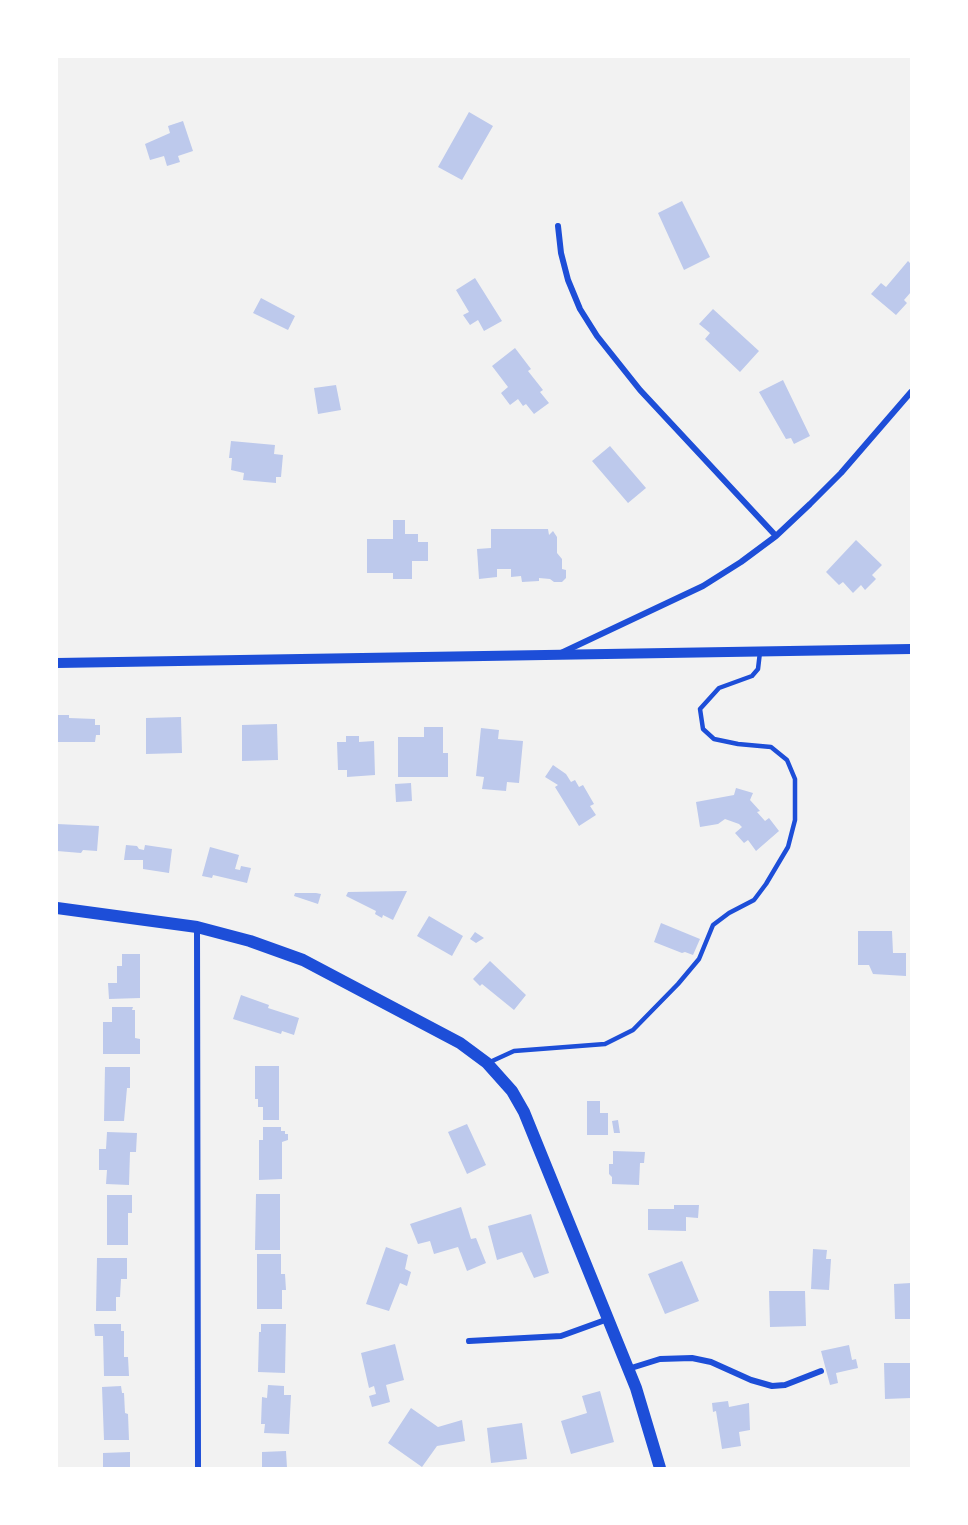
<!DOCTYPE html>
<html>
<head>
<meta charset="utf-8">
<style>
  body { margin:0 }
  #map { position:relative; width:968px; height:1525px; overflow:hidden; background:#f2f2f2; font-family:"Roboto Serif",serif }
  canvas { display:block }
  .frame { position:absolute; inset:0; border:58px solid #fff; pointer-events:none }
</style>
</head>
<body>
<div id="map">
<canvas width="968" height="1525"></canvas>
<div class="frame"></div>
</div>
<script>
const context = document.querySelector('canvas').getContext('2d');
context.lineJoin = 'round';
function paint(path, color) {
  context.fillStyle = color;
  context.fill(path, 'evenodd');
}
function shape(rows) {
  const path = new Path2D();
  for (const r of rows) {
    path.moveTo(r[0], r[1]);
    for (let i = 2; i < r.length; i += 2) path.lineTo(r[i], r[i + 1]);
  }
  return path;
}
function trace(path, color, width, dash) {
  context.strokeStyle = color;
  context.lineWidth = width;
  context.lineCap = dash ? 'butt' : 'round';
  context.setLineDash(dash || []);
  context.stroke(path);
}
paint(shape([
  [469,112,493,126,462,180,438,167],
  [183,121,193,151,178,156,180,162,167,166,164,156,150,160,145,144,170,133,168,126],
  [682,201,710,257,684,270,658,213],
  [908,261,911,264,911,292,904,300,907,303,896,315,871,294,881,283,886,287],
  [475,278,502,321,484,331,478,320,470,325,463,315,469,312,456,290],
  [261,298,295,316,288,330,253,313],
  [713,309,759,351,740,372,705,339,710,333,699,324],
  [515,348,531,369,528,371,543,390,540,392,549,403,534,414,526,404,523,406,518,399,510,405,501,393,508,387,492,366],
  [783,380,810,436,794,444,791,438,786,439,759,392],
  [336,385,341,410,318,414,314,388],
  [231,441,275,445,274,454,283,455,281,477,276,477,276,483,243,480,244,473,231,470,232,458,229,458],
  [610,446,646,488,628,503,592,461],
  [393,520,405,520,405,534,418,534,418,542,428,542,428,561,412,561,412,579,393,579,393,573,367,573,367,539,393,539],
  [491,529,548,529,549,535,553,531,557,537,557,553,562,559,562,569,566,570,566,578,562,582,554,582,550,579,539,578,539,581,522,582,521,576,511,577,511,569,497,569,497,577,479,579,477,549,491,548],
  [856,540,882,565,872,575,876,579,865,590,861,585,853,593,843,582,839,585,826,572],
  [57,715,69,715,69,718,95,719,95,725,100,725,100,735,96,735,95,742,57,742],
  [181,717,182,753,146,754,146,718],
  [277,724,278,760,242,761,242,725],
  [424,727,443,727,443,753,448,753,448,777,398,777,398,737,424,737],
  [481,728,499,730,498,739,523,741,519,783,507,782,506,791,482,789,484,777,476,776],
  [346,736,359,736,359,742,374,741,375,775,347,777,347,770,338,770,337,742,346,742],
  [553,765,566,774,571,782,575,780,579,787,583,785,594,804,590,806,596,815,579,826,555,787,558,785,545,777],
  [411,783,412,801,396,802,395,784],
  [736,788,753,793,750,800,760,811,757,812,765,821,769,818,779,831,756,851,748,840,744,843,735,833,742,827,739,824,725,819,718,824,700,827,696,802,734,795],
  [57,824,99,826,97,851,83,850,81,853,57,851],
  [126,845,137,846,139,849,144,850,145,845,172,849,169,873,143,869,143,860,124,860],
  [210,847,239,855,235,869,240,870,241,866,251,868,247,883,213,875,212,878,202,876],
  [407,891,393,920,383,915,382,918,375,914,376,911,346,896,348,892],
  [295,893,316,893,321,894,318,904,294,896],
  [429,916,463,936,452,956,417,936],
  [661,923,700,939,693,955,685,952,682,953,654,942],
  [858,931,892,931,893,953,906,953,906,976,873,974,869,965,858,965],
  [475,932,484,938,476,943,470,939],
  [122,954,140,954,140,998,109,999,108,983,117,983,117,966,122,966],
  [490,961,526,995,514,1010,482,984,480,986,473,979],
  [241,995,269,1005,268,1008,299,1018,294,1035,282,1031,281,1034,233,1019],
  [112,1007,133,1007,132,1010,135,1010,135,1038,140,1039,140,1054,103,1054,103,1022,112,1022],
  [255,1066,279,1066,279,1120,263,1120,263,1107,258,1107,258,1099,255,1099],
  [105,1067,130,1067,130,1088,127,1088,124,1121,104,1121],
  [587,1101,600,1101,600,1113,608,1113,608,1135,587,1135],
  [618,1120,620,1133,614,1133,612,1121],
  [467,1124,486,1165,467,1174,448,1132],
  [263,1127,281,1127,281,1131,285,1131,285,1134,288,1134,288,1140,282,1142,282,1179,259,1180,259,1140,263,1140],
  [107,1132,137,1133,136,1152,130,1152,129,1185,106,1184,107,1170,99,1170,99,1149,106,1149],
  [613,1151,645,1152,644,1163,640,1163,639,1185,612,1184,612,1177,609,1174,609,1164,613,1164],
  [256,1194,280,1194,280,1250,255,1250],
  [107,1195,132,1195,132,1213,128,1213,128,1245,107,1245],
  [674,1205,699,1205,698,1218,686,1217,686,1231,648,1230,648,1209,674,1209],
  [461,1207,471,1239,476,1238,486,1263,467,1271,458,1247,434,1254,430,1241,418,1244,410,1224],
  [531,1214,549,1273,534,1278,522,1252,497,1260,488,1226],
  [386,1247,408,1255,405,1269,411,1272,407,1286,400,1283,389,1311,366,1304],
  [813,1249,827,1250,826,1259,831,1259,829,1290,811,1289],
  [257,1254,281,1254,281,1274,285,1274,286,1290,282,1290,282,1309,257,1309],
  [97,1258,127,1258,127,1279,121,1279,120,1297,116,1297,116,1311,96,1311],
  [682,1261,699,1301,665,1314,648,1274],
  [911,1283,911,1319,895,1319,894,1284],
  [769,1291,805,1291,806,1326,770,1327],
  [94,1324,121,1324,121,1331,124,1331,124,1357,128,1357,129,1376,104,1376,103,1336,95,1336],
  [261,1324,286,1324,285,1373,258,1372,259,1332,261,1332],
  [395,1344,404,1380,386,1385,390,1402,372,1407,369,1396,376,1394,374,1386,369,1388,361,1353],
  [849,1345,852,1360,856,1359,858,1368,836,1373,838,1383,830,1385,821,1351],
  [884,1363,911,1363,911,1398,885,1399],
  [268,1385,284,1386,284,1395,291,1395,289,1434,264,1433,265,1424,261,1424,262,1397,267,1398],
  [121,1386,122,1393,124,1393,125,1413,128,1414,129,1440,104,1440,102,1387],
  [600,1391,614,1442,571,1454,561,1421,587,1413,582,1396],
  [728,1401,729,1407,749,1403,750,1430,739,1432,741,1446,722,1449,716,1411,713,1412,712,1403],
  [411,1408,438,1427,462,1420,465,1441,437,1446,422,1467,388,1443],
  [522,1423,527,1459,491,1463,487,1428],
  [286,1451,287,1468,262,1468,262,1452],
  [130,1452,130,1468,103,1468,103,1453]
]), '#bdc9ec');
trace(shape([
  [490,1062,514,1051,605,1044,633,1030,678,984,699,959,713,925,729,913,754,900,766,884,788,847,795,820,795,779,787,760,771,747,738,744,714,739,703,729,700,709,719,688,752,676,758,669,760,652]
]), '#1d4ed8', 4.5);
trace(shape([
  [558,226,561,253,568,280,580,309,597,336,640,390,776,536],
  [561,653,703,586,741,562,776,536,810,504,841,473,911,392],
  [197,928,198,1468],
  [469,1341,561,1336,608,1319],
  [628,1369,660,1359,692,1358,711,1362,751,1380,772,1386,785,1385,821,1371]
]), '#1d4ed8', 6);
trace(shape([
  [57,663,911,649]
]), '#1d4ed8', 10);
trace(shape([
  [57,908,197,927,250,941,303,960,460,1043,487,1063,512,1091,524,1112,636,1388,660,1468]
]), '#1d4ed8', 12);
</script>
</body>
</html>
